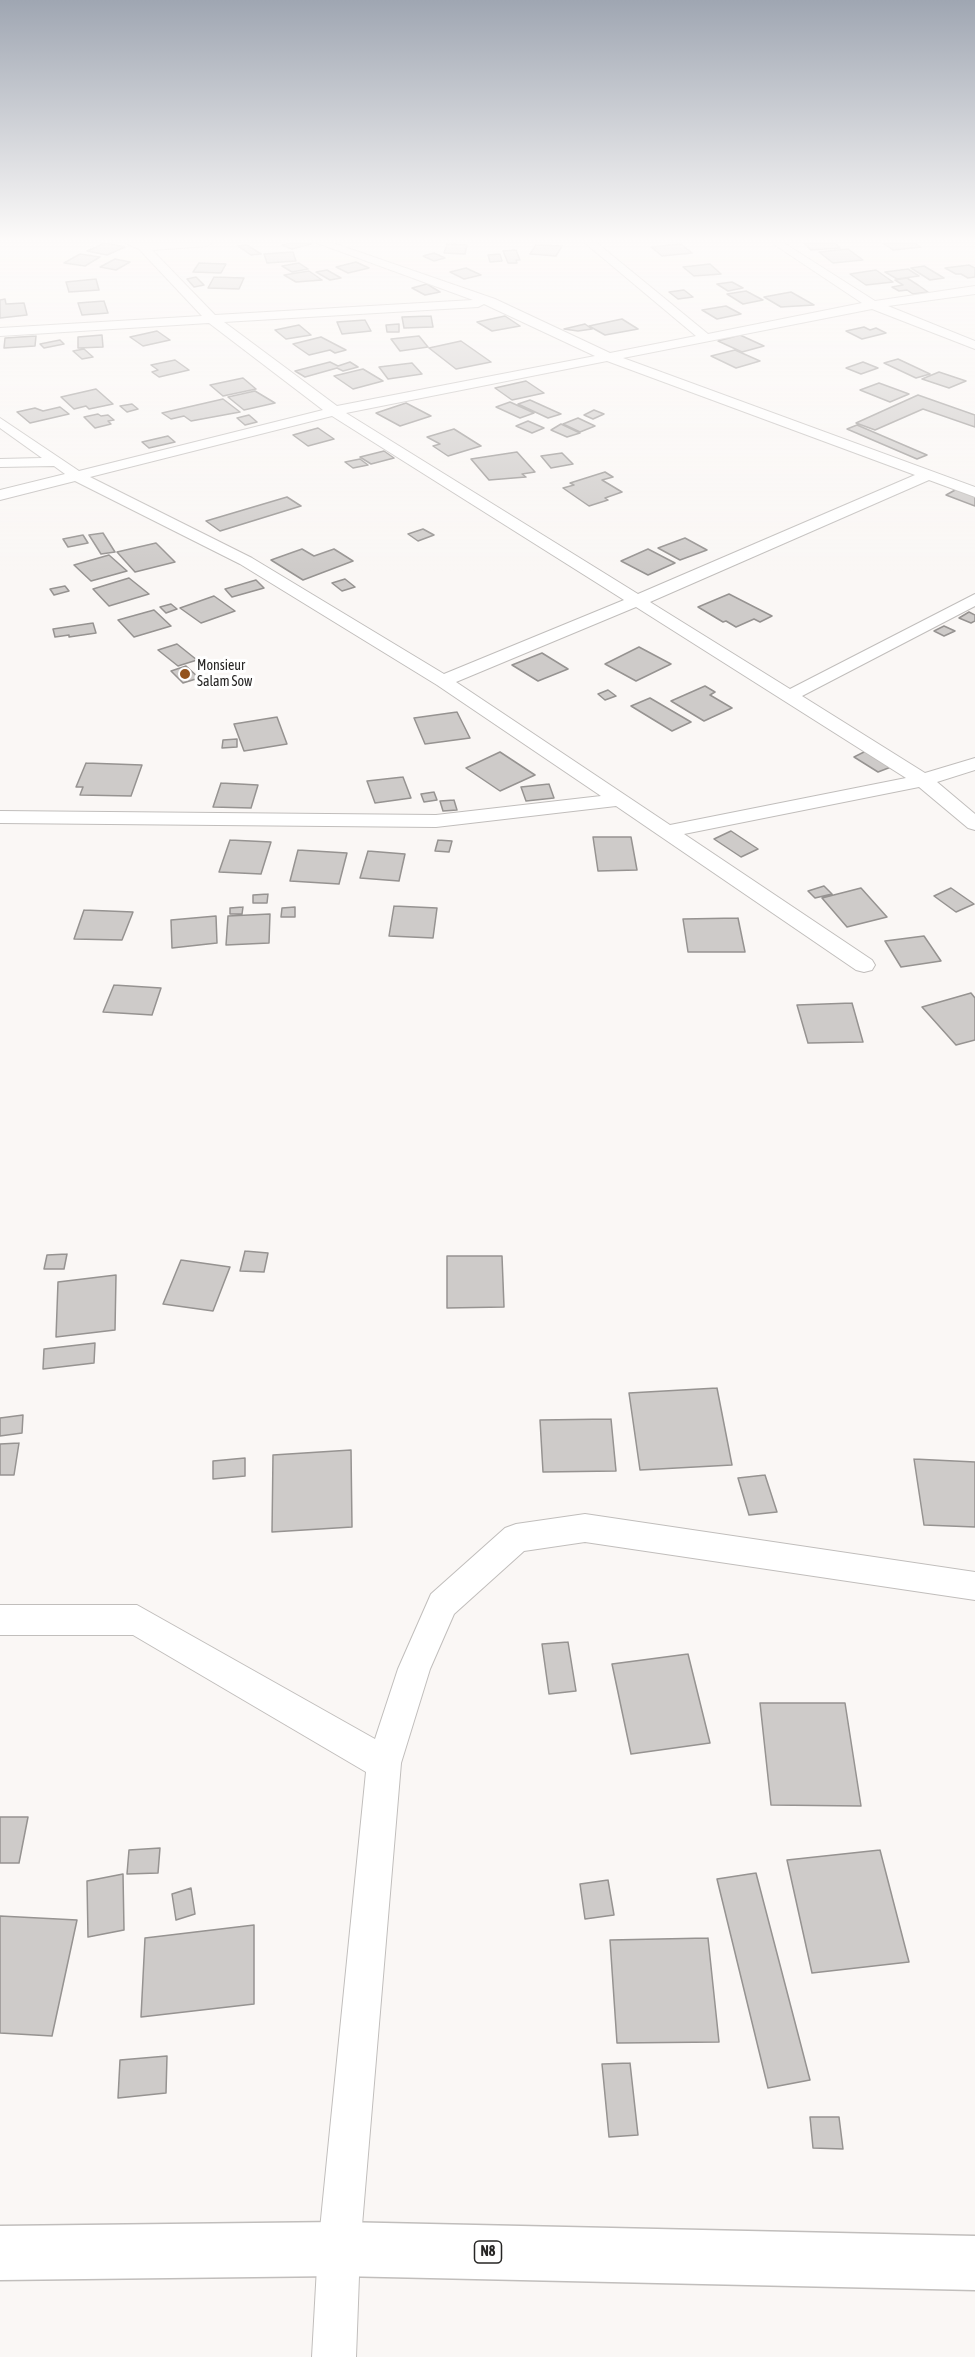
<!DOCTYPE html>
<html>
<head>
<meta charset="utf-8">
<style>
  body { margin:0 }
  canvas { display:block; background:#faf7f5 }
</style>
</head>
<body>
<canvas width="975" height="2357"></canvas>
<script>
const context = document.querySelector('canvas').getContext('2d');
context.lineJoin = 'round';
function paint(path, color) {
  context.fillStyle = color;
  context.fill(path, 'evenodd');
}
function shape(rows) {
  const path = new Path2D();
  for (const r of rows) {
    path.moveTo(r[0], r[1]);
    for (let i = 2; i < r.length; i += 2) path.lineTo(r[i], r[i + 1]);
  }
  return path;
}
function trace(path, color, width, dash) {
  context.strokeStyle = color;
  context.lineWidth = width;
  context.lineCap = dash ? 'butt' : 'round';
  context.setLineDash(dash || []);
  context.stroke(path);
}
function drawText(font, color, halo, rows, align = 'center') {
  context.font = font + ' "Asap Condensed",sans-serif';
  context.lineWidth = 6;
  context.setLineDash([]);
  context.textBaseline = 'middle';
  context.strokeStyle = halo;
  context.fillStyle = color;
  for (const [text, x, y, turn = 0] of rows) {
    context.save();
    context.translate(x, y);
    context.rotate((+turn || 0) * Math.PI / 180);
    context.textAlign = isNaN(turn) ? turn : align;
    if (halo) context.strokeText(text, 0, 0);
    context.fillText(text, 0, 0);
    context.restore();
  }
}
const building = shape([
  [105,243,125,247,107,255,87,251,105,243],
  [290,243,308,243,311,244,292,249,282,245,290,243],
  [804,243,835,243,840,248,811,250,804,243],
  [883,243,915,243,921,247,893,250,883,243],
  [447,244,467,245,465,254,444,253,447,244],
  [681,244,692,253,662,256,651,247,681,244],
  [247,245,261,254,251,255,238,246,247,245],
  [536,245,562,246,556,256,530,254,536,245],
  [848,249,863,260,833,263,819,252,848,249],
  [516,250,520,260,516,260,517,263,508,263,503,251,516,250],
  [293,252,296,261,267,263,264,254,293,252],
  [434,253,445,258,434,261,423,256,434,253],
  [80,254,100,257,85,266,64,263,80,254],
  [500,254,502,261,490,262,488,255,500,254],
  [115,259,130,262,116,270,100,267,115,259],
  [356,262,369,268,348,273,336,267,356,262],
  [199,263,226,264,221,273,193,272,199,263],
  [299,263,308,269,292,272,282,266,299,263],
  [710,264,721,274,694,276,683,267,710,264],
  [969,265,975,268,975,277,968,278,961,274,956,274,945,268,969,265],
  [924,266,944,278,930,280,911,268,924,266],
  [466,268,481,275,464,279,450,272,466,268],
  [908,269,919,276,897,279,885,272,908,269],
  [327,270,341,278,330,280,316,272,327,270],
  [876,270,893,282,866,285,850,274,876,270],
  [309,271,322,280,296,282,284,275,309,271],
  [196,277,204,285,194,287,187,279,196,277],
  [214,277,244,278,239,289,208,288,214,277],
  [907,278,918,285,928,292,913,294,907,290,899,291,892,287,903,285,895,280,907,278],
  [96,279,99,290,69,292,66,282,96,279],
  [732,282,743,288,728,291,717,284,732,282],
  [427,284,440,292,425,295,412,288,427,284],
  [684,290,693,297,678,299,669,292,684,290],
  [746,291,763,300,743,304,727,294,746,291],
  [791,292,814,305,781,307,764,297,791,292],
  [5,299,6,304,24,303,27,315,0,318,0,300,5,299],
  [104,301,108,313,82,315,78,303,104,301],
  [726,306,741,314,717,319,702,310,726,306],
  [431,316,433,327,404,328,402,317,431,316],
  [505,316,520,326,492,331,477,322,505,316],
  [622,319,638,329,605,335,589,326,622,319],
  [365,320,371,331,342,334,337,322,365,320],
  [399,324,399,332,387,332,386,325,399,324],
  [585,324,592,329,578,331,564,329,585,324],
  [299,325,311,335,286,339,275,330,299,325],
  [864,327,870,330,876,328,886,333,862,339,846,331,864,327],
  [157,331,170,340,143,346,130,337,157,331],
  [102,335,103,347,78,348,78,337,102,335],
  [740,335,764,346,742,352,718,341,740,335],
  [36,336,35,346,4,348,5,338,36,336],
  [419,336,428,347,400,351,391,339,419,336],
  [321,337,346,350,335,353,330,350,309,355,293,344,321,337],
  [60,340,64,344,44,348,40,344,60,340],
  [461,341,491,362,456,369,429,348,461,341],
  [84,349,93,357,82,359,73,351,84,349],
  [735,350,760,361,736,368,711,356,735,350],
  [898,359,930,374,916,378,884,363,898,359],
  [175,360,189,370,159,377,152,372,158,370,151,365,175,360],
  [330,362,338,366,350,362,358,367,343,371,337,368,305,377,295,371,330,362],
  [863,362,878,368,861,374,846,368,863,362],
  [412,363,422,374,388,379,379,367,412,363],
  [363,369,383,381,353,389,334,376,363,369],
  [939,372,966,381,949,388,922,379,939,372],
  [243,378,256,389,223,396,210,385,243,378],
  [526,381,544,393,512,400,495,388,526,381],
  [879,383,909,394,890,402,860,390,879,383],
  [96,389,113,404,89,409,86,406,74,409,61,397,96,389],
  [255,391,275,403,244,410,228,397,255,391],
  [918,395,975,415,975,427,923,409,875,430,856,423,918,395],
  [223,399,240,412,191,421,184,416,171,419,162,413,223,399],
  [530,400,561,414,548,418,518,404,530,400],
  [510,402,534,413,520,418,496,407,510,402],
  [406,403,431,416,400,426,376,413,406,403],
  [132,404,138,409,127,412,120,406,132,404],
  [60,407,69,414,30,423,17,412,35,408,43,411,60,407],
  [594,410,604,414,593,419,584,415,594,410],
  [98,414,101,416,108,415,114,420,108,421,111,424,95,428,84,417,98,414],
  [249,415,257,422,245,425,237,418,249,415],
  [578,418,595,426,580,432,563,424,578,418],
  [528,421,544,428,532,433,516,426,528,421],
  [561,424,580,433,567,437,551,430,561,424],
  [857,425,927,455,917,459,847,429,857,425],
  [318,428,334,439,308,446,293,435,318,428],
  [454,429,481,446,448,456,433,446,440,444,427,437,454,429],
  [168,436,175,442,149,448,142,442,168,436],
  [384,451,394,458,371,464,360,457,384,451],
  [517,452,535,472,522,474,526,477,489,480,471,459,517,452],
  [562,453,573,464,551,468,541,456,562,453],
  [360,459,368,465,353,468,345,462,360,459],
  [605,472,613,477,602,480,622,492,605,498,608,500,589,506,563,488,574,485,570,483,605,472],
  [957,489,975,496,975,506,946,495,957,489],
  [287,497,301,506,220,531,206,521,287,497],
  [423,529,434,535,418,541,408,534,423,529],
  [103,533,115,552,101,554,89,535,103,533],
  [83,535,88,543,68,547,63,539,83,535],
  [685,538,707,550,680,560,658,548,685,538],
  [156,543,175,562,135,572,117,552,156,543],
  [302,549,314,556,334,549,353,561,303,580,271,560,302,549],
  [648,549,675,563,648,575,621,561,648,549],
  [109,555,127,571,91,581,74,565,109,555],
  [129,578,149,594,109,606,93,589,129,578],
  [345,579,355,587,342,591,332,583,345,579],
  [256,580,264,588,232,597,225,589,256,580],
  [65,586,69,591,54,595,50,589,65,586],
  [729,594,772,616,760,622,754,619,736,627,726,621,723,622,698,607,729,594],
  [214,596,235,611,201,623,180,608,214,596],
  [171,604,177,609,166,613,160,607,171,604],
  [154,610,171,626,134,637,118,620,154,610],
  [969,612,975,615,975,621,971,623,959,618,969,612],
  [93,623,96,633,69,637,69,635,55,637,53,629,93,623],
  [944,626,955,631,944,636,934,631,944,626],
  [177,644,197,660,178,666,158,650,177,644],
  [639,647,671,664,636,681,605,664,639,647],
  [542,653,568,669,538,681,512,665,542,653],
  [186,666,199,678,183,683,171,671,186,666],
  [705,686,715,692,710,695,732,708,704,721,671,701,705,686],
  [608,690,616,696,605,700,598,694,608,690],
  [650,698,691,722,672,731,631,706,650,698],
  [457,712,470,738,425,744,414,718,457,712],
  [277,717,287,744,244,751,234,724,277,717],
  [237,739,237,747,222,748,223,740,237,739],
  [866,751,891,767,878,772,854,757,866,751],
  [500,752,535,775,500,791,466,768,500,752],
  [86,763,142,765,131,796,80,795,83,787,76,787,86,763],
  [403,777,411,798,375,803,367,781,403,777],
  [221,783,258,785,251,808,213,807,221,783],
  [549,784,554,798,526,801,521,787,549,784],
  [434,792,437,800,424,802,421,794,434,792],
  [454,800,457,810,443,811,440,801,454,800],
  [731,831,758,849,741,857,714,839,731,831],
  [593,837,631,837,637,870,598,871,593,837],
  [230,840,271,842,261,874,219,872,230,840],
  [438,840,452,841,449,852,435,851,438,840],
  [298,850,347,853,339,884,290,881,298,850],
  [368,851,405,854,399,881,360,878,368,851],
  [824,886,832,894,815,898,808,891,824,886],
  [861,888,887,917,847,927,822,898,861,888],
  [951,888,974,904,956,912,934,896,951,888],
  [268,894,267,903,253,903,253,895,268,894],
  [394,906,437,908,433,938,389,936,394,906],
  [243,907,242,914,230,914,230,908,243,907],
  [295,907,295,917,281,917,282,908,295,907],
  [84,910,133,912,122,940,74,939,84,910],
  [270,914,269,943,226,945,228,916,270,914],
  [216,916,217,943,172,948,171,920,216,916],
  [738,918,745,952,688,952,683,919,738,918],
  [924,936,941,961,901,967,885,941,924,936],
  [114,985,161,988,152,1015,103,1012,114,985],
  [971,993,975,998,975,1040,956,1045,922,1007,971,993],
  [852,1003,863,1042,808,1043,797,1005,852,1003],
  [245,1251,268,1253,264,1272,240,1271,245,1251],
  [67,1254,64,1269,44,1269,47,1255,67,1254],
  [447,1256,502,1256,504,1307,447,1308,447,1256],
  [181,1260,230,1267,213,1311,163,1304,181,1260],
  [116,1275,115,1330,56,1337,58,1282,116,1275],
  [95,1343,94,1363,43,1369,44,1349,95,1343],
  [717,1388,732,1465,640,1470,629,1393,717,1388],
  [23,1415,22,1433,0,1436,0,1418,23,1415],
  [611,1419,616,1471,543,1472,540,1420,611,1419],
  [19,1443,14,1475,0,1475,0,1444,19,1443],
  [351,1450,352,1527,272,1532,273,1455,351,1450],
  [245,1458,245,1476,213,1479,213,1461,245,1458],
  [914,1459,975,1462,975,1527,924,1525,914,1459],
  [765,1475,777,1512,749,1515,738,1478,765,1475],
  [568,1642,576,1691,549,1694,542,1644,568,1642],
  [688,1654,710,1743,631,1754,612,1664,688,1654],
  [760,1703,845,1703,861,1806,771,1805,760,1703],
  [0,1817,28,1817,19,1863,0,1863,0,1817],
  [160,1848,158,1873,127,1874,129,1850,160,1848],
  [880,1850,909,1962,812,1973,787,1860,880,1850],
  [756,1873,810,2080,768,2088,717,1879,756,1873],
  [123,1874,124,1930,88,1937,87,1881,123,1874],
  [608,1880,614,1915,585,1919,580,1884,608,1880],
  [191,1888,195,1914,176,1920,172,1894,191,1888],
  [0,1916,77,1920,52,2036,0,2033,0,1916],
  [254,1925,254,2004,141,2017,145,1938,254,1925],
  [708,1938,719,2042,617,2043,610,1940,708,1938],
  [167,2056,166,2093,118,2098,120,2060,167,2056],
  [630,2063,638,2135,609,2137,602,2064,630,2063],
  [810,2117,839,2117,843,2149,813,2148,810,2117]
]);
paint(building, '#cecbc9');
trace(building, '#969391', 1.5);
const street = shape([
  [126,243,212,243,207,246,152,250,215,315,473,300,317,243,333,243,495,299,610,353,696,336,585,243,597,243,708,334,862,303,772,243,784,243,875,301,975,286,975,294,888,306,975,341,975,349,872,309,623,358,975,487,975,497,929,480,650,602,790,689,975,594,975,606,802,696,925,773,975,758,975,770,937,782,975,814,975,830,968,828,919,787,684,834,872,960,875,965,872,970,864,972,856,970,616,806,436,827,0,823,0,811,436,815,601,796,437,685,240,564,75,481,0,500,0,490,65,474,54,466,0,467,0,459,42,458,0,428,0,418,79,471,323,410,209,323,0,336,0,328,202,316,139,249,126,243],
  [484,304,595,356,337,406,224,322,478,307,484,304],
  [607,361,915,475,638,594,346,413,607,361],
  [332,416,624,600,444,674,252,558,90,477,332,416],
  [636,607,906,778,670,825,456,682,636,607],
  [585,1514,975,1572,975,1600,585,1542,524,1551,454,1614,430,1669,401,1763,360,2249,356,2357,312,2357,318,2249,366,1772,133,1635,0,1635,0,1605,137,1605,375,1739,398,1669,431,1594,505,1528,516,1524,585,1514]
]);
const primary = shape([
  [339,2222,975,2236,975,2290,339,2276,0,2280,0,2226,339,2222]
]);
trace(street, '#c1bebc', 2);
trace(primary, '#c1bebc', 3);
paint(street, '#fff');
paint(primary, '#fff');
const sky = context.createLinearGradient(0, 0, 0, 573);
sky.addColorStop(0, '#9fa6b2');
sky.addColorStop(0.42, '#fdfbfa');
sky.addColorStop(1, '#fdfbfa00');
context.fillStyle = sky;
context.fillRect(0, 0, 975, 573);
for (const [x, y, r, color] of [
  [185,674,6,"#93531d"]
]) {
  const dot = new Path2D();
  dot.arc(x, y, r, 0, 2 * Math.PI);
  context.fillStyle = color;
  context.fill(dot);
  trace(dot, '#fff', 2);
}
drawText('14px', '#272625', '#fff', [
  ["Monsieur",197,666],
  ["Salam Sow",197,682]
], 'left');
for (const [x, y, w] of [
  [488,2252,27]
]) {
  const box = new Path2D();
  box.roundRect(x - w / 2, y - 11, w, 22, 4.5);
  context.fillStyle = '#fff';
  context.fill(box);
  trace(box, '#272625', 1.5);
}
drawText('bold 14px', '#272625', null, [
  ["N8",488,2252]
]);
</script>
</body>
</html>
